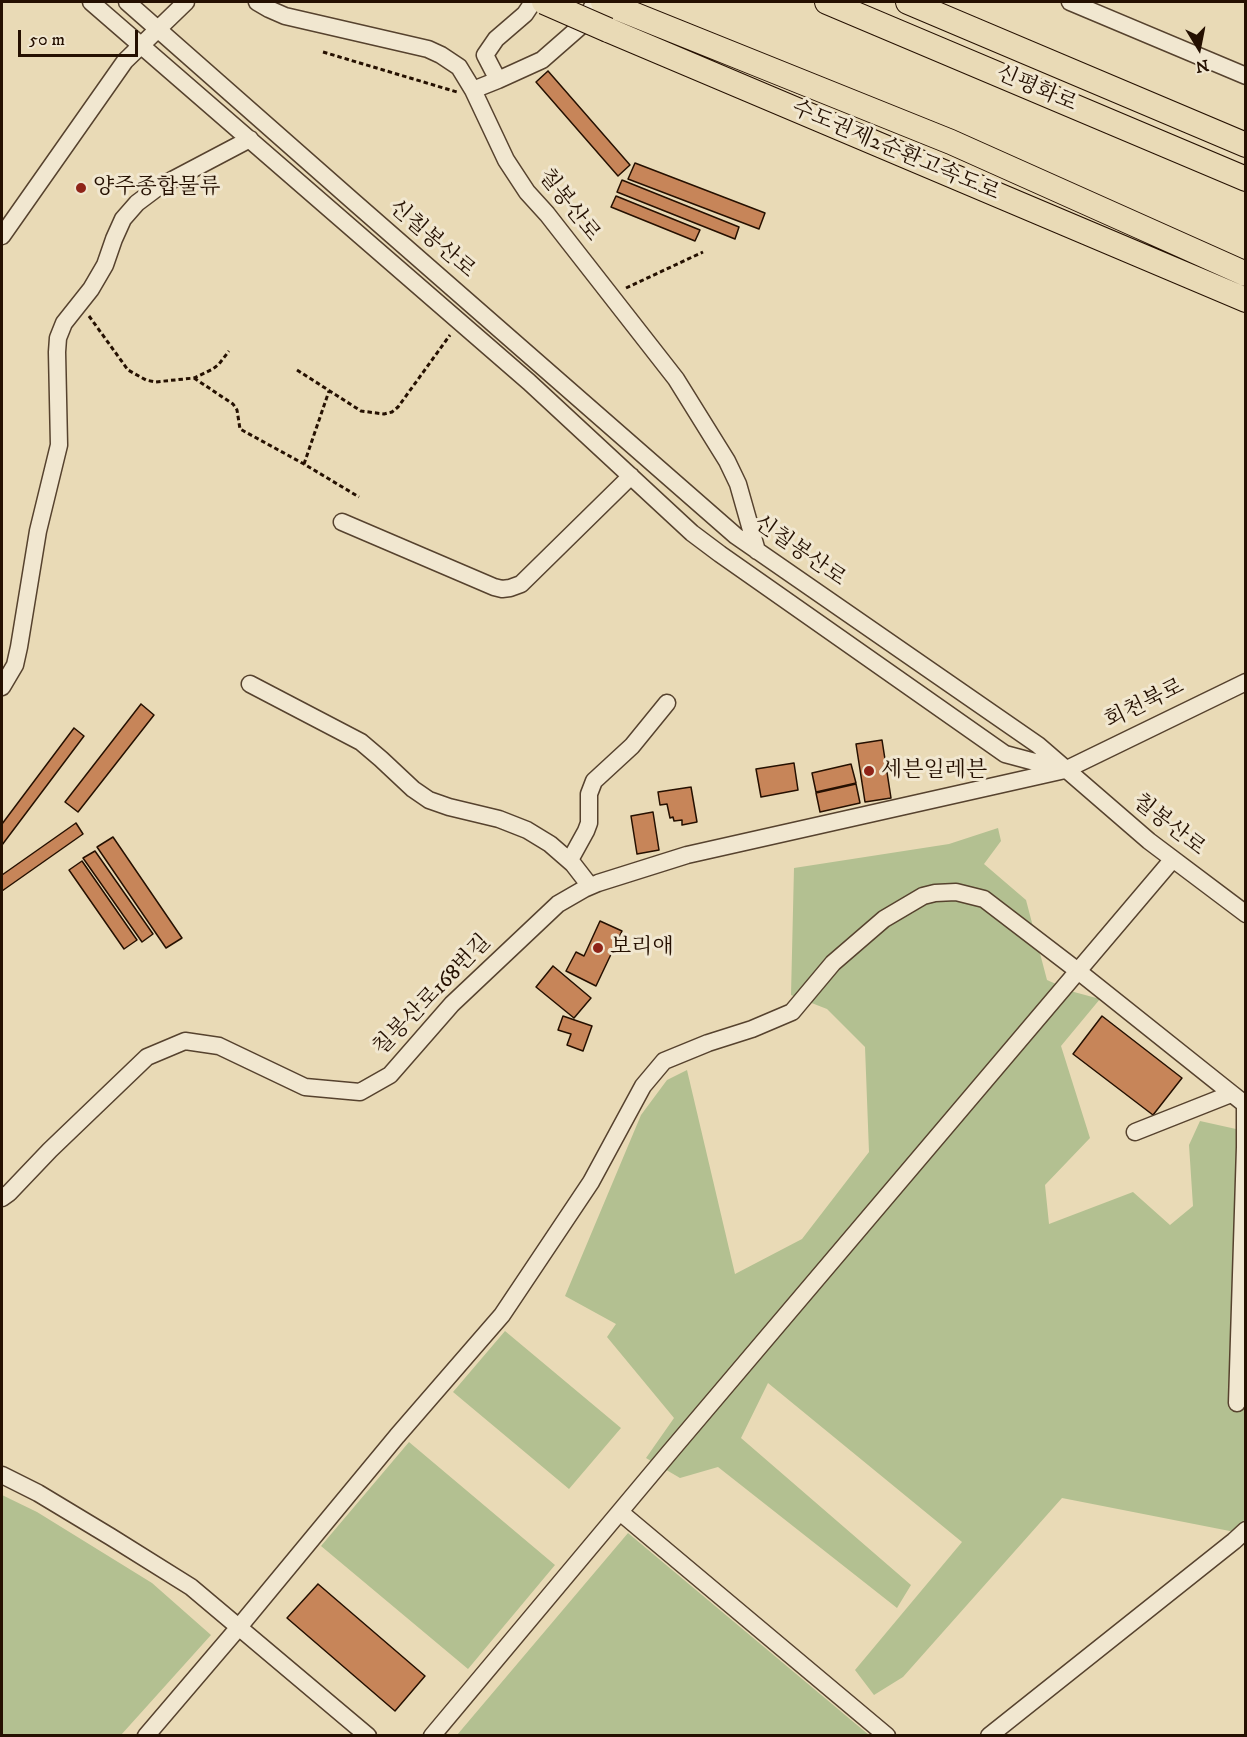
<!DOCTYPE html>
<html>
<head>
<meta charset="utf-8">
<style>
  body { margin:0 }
  #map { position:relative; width:1247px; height:1737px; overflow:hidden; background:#e9dab6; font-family:"IM FELL DW Pica",serif }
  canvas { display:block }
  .frame { position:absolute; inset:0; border:3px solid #251001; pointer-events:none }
  .north { position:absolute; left:1169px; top:18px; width:60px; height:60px; -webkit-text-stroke:4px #f1e7d0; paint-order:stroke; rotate:170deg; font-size:16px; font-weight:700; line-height:24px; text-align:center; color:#251001 }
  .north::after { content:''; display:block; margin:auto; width:21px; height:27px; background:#251001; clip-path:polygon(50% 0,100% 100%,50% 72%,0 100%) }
  .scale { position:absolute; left:18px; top:30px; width:120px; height:27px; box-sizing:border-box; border:3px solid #251001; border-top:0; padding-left:8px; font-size:18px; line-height:21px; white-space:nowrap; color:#251001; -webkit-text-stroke:4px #f1e7d0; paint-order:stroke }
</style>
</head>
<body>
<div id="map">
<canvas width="1247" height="1737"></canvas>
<div class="frame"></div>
<div class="north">N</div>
<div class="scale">50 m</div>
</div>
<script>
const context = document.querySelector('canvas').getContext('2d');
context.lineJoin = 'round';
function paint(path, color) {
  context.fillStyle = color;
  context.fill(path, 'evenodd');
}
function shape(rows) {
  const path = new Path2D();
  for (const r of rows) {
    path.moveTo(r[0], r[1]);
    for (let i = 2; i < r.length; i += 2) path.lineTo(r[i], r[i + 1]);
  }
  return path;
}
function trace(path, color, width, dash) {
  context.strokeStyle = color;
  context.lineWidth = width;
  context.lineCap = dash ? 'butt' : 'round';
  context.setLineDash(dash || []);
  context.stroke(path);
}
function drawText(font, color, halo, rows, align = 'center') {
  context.font = font + ' "IM FELL DW Pica","Noto Serif KR",serif';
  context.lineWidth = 6;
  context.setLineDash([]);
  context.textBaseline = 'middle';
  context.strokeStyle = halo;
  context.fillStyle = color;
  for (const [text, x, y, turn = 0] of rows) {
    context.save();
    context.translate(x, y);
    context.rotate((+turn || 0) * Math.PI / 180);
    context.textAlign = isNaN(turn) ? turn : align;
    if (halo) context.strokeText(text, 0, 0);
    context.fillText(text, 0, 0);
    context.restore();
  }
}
paint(shape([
  [998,828,1001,841,984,864,1026,900,1047,980,1074,992,1100,999,1061,1046,1090,1138,1045,1185,1049,1224,1133,1192,1170,1225,1193,1206,1189,1145,1200,1121,1245,1131,1245,1534,1062,1498,903,1677,874,1695,855,1670,962,1542,768,1383,741,1438,911,1585,897,1608,718,1467,680,1478,646,1458,674,1418,607,1337,616,1324,565,1296,641,1115,667,1080,687,1070,735,1274,802,1239,869,1152,865,1047,827,1009,791,995,794,868,949,844],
  [505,1331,621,1428,569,1489,453,1392],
  [409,1442,555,1565,468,1669,321,1546],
  [2,1495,37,1512,152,1583,211,1635,121,1735,2,1735],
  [628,1533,869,1735,457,1735]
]), '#b3c091');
const building = shape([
  [548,71,630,165,618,176,536,82,548,71],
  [635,163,765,213,759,229,628,179,635,163],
  [622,180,739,227,735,239,617,192,622,180],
  [616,196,700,230,695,241,611,207,616,196],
  [141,704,154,715,78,812,65,802,141,704],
  [74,728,84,736,2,845,2,824,74,728],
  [882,740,891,798,865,802,856,744,882,740],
  [794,763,798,790,761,797,756,769,794,763],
  [851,764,856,783,816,792,812,773,851,764],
  [856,784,860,803,820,812,816,793,856,784],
  [691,787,697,822,682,825,682,820,674,821,673,817,670,818,667,804,660,805,658,792,691,787],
  [653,812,659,850,637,854,631,816,653,812],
  [76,823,83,834,2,891,2,875,76,823],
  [113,837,182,938,166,948,97,847,113,837],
  [95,851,153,934,142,942,83,858,95,851],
  [82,861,137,940,124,949,69,870,82,861],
  [600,921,622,931,596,986,566,971,576,952,584,956,600,921],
  [553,966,591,998,574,1018,536,987,553,966],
  [563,1016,592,1026,583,1051,567,1045,571,1034,558,1030,563,1016],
  [1102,1016,1182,1078,1153,1115,1073,1054,1102,1016],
  [318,1584,425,1676,395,1711,287,1618,318,1584]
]);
paint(building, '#c78559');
trace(building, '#251001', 1.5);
const minor = shape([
  [91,2,529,382,692,533,720,554,1005,754,1061,769],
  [127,2,354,202,736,536,1038,745,1149,841,1246,914],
  [257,2,269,9,285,16,428,49,441,55,459,67,473,90,506,160,527,192,547,214,676,379,727,461,738,484,757,551],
  [1070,2,1246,76],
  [498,80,485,55,496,39,525,14,533,2],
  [473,90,498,80,542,60,582,25,595,2],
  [2,236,125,61,186,2],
  [342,522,494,587,502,589,510,588,521,584,631,476],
  [250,684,361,742,381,759,413,789,429,800,449,807,499,819,527,830,550,844,573,864,590,886],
  [2,687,15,665,19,647,38,531,59,445,57,352,58,338,64,323,91,289,105,265,114,239,123,219,137,203,157,188,250,139],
  [570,860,586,831,589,823,589,794,594,781,632,746,667,703],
  [1135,1132,1231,1094],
  [2,1198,9,1193,50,1150,147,1057,185,1041,219,1046,305,1087,360,1092,390,1075,452,1004,558,904,584,889,598,883,687,855,1065,770,1246,682],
  [1237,1403,1245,1147,1245,1105],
  [2,1475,38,1493,111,1537,191,1587,368,1736],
  [620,1512,887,1736],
  [146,1736,239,1627,397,1436,502,1315,591,1182,643,1086,664,1061,708,1043,752,1029,792,1012,833,963,884,919,923,896,935,893,956,892,984,899,1078,971,1246,1105],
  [432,1736,669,1453,1173,859],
  [989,1736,1234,1541,1246,1530]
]);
const highway = shape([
  [603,2,951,142,1246,274],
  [827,2,1246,179],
  [908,2,1246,145],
  [608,30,1246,300]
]);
trace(minor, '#56422e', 19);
trace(highway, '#251001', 26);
trace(shape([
  [323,52,457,92],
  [626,288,703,252],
  [89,316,128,370,146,380,155,382,194,378,213,369,219,364,229,351],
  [297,370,361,411,384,414,392,412,398,407,450,335],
  [194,378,233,404,237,410,240,429,304,464,359,497],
  [304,464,329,391]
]), '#251001', 3, [4.5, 3]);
trace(minor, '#f1e7d0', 16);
trace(highway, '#e9dab6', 24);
const highwayBridge = shape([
  [544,2,608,30]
]);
trace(highwayBridge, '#251001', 26, []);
trace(highwayBridge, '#e9dab6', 24);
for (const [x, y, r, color] of [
  [81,188,6,"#8f2418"],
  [869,771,6,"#8f2418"],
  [598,948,6,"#8f2418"]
]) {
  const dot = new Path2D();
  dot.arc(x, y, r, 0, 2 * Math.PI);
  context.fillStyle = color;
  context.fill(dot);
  trace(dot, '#f1e7d0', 2);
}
drawText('22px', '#251001', '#f1e7d0', [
  ["신평화로",1036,90,23],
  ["수도권제2순환고속도로",895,152,23],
  ["칠봉산로",568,206,52],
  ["신칠봉산로",431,240,41],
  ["신칠봉산로",799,552,35],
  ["회천북로",1145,705,-26],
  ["칠봉산로",1168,826,38],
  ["칠봉산로168번길",433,996,-46]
]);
drawText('22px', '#251001', '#f1e7d0', [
  ["양주종합물류",93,188],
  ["세븐일레븐",881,771],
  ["보리애",610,948]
], 'left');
</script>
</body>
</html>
